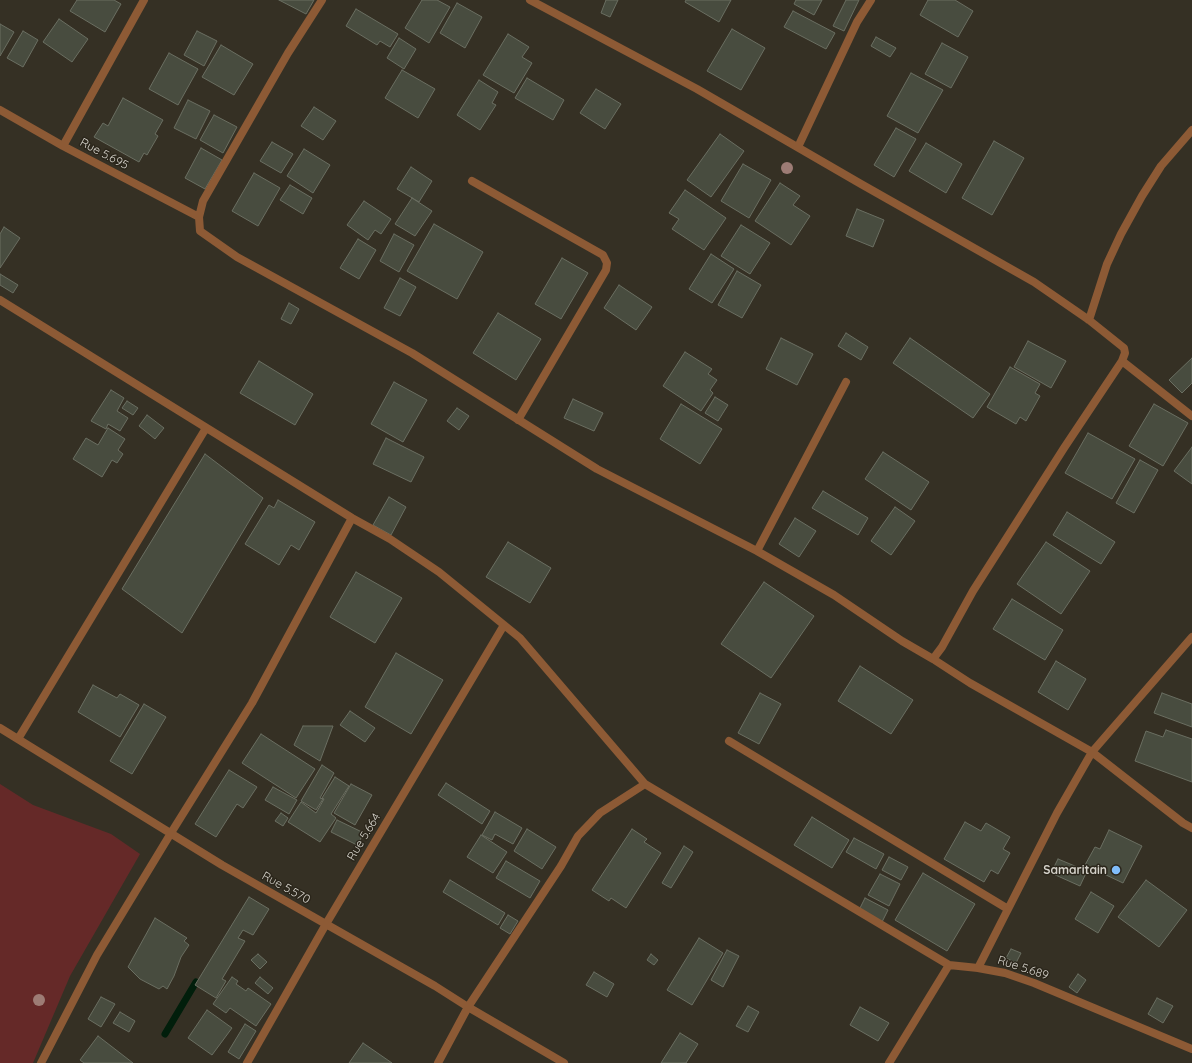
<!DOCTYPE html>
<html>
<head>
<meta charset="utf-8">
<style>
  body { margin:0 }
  canvas { display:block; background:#353024 }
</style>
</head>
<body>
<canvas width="1192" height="1063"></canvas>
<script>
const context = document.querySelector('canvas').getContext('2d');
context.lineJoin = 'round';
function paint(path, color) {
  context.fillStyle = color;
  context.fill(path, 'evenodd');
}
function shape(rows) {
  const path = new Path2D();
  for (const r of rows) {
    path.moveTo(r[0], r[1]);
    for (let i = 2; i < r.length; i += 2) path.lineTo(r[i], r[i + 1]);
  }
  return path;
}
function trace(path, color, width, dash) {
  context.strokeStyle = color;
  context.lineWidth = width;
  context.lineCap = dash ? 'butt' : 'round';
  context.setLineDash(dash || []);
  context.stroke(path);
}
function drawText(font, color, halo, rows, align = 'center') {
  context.font = font + ' Quicksand,sans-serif';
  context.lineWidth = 3;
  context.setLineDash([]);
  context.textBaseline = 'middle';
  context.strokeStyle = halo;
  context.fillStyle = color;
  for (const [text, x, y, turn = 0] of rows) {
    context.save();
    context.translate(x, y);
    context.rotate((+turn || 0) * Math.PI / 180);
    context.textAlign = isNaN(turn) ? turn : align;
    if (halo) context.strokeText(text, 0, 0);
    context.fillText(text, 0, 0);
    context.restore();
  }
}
paint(shape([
  [0,784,33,805,111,834,140,854,70,976,33,1063,0,1063]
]), '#652928');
trace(shape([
  [165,1034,196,982]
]), '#011e0b', 7);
const building = shape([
  [77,0,114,0,121,4,105,32,70,11,77,0],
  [279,0,314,0,306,14,279,0],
  [422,0,437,0,450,7,429,43,405,28,422,0],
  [606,0,618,0,610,17,601,13,606,0],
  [686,0,731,0,719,22,685,2,686,0],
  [796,0,822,0,814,15,794,4,796,0],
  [846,0,859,0,844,31,833,26,846,0],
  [928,0,955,0,973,11,958,37,920,15,928,0],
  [457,3,482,17,465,48,440,33,457,3],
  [356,9,398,34,390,47,380,41,377,45,346,26,356,9],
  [793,11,835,33,826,49,784,27,793,11],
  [59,19,88,39,72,62,43,42,59,19],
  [0,24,14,32,0,56,0,24],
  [732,29,765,48,741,90,707,71,732,29],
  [23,31,38,40,23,67,7,58,23,31],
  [197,31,217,41,204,66,184,55,197,31],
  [508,34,529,47,522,57,532,63,514,93,483,75,508,34],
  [876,37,896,48,890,57,871,46,876,37],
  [399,38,416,49,404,69,387,58,399,38],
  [942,43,968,57,951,88,925,74,942,43],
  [221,45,253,64,234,95,202,77,221,45],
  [169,53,198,69,178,105,149,89,169,53],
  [402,70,435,89,418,118,385,98,402,70],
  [911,73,943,90,918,133,887,116,911,73],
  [527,78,564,100,553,120,515,98,527,78],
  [479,80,498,92,492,103,496,105,480,130,457,115,479,80],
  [596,89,621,104,605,129,580,113,596,89],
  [123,98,163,120,155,134,158,136,147,155,144,153,139,162,94,137,103,123,108,126,123,98],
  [188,100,210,111,196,139,174,128,188,100],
  [314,107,336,121,323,140,301,126,314,107],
  [214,115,237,127,223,153,200,140,214,115],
  [896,128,916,139,894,177,874,165,896,128],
  [720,134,744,151,711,197,687,180,720,134],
  [994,141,1024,158,992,215,962,198,994,141],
  [272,142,293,154,281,173,260,161,272,142],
  [926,143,962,164,946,193,909,171,926,143],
  [201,148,222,160,205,189,185,178,201,148],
  [304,149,330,165,313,193,287,176,304,149],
  [743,164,771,180,749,218,721,201,743,164],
  [411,167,432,181,419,202,397,189,411,167],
  [254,173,280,188,258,226,232,211,254,173],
  [780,183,800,196,793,205,810,216,791,245,755,221,780,183],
  [290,185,312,198,303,214,280,200,290,185],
  [685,190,726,218,704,250,672,229,679,219,669,213,685,190],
  [412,198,432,211,415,236,395,224,412,198],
  [364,201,391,219,381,234,375,230,368,240,347,225,364,201],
  [857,209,884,220,873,247,846,236,857,209],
  [434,224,483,252,457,299,407,271,434,224],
  [741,225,770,243,750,274,721,256,741,225],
  [4,227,20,238,0,268,0,234,4,227],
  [394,234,414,245,399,272,380,261,394,234],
  [358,239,376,250,359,279,340,268,358,239],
  [711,254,734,269,712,303,689,289,711,254],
  [562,258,588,273,561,319,535,304,562,258],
  [737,271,761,285,742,318,718,305,737,271],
  [0,274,18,285,13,293,0,285,0,274],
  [400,278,416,287,400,316,384,308,400,278],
  [619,285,652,307,636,330,604,308,619,285],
  [289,303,299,309,291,324,281,319,289,303],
  [498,313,541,339,516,380,473,353,498,313],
  [846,333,868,347,861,360,838,346,846,333],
  [781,338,813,354,797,385,766,369,781,338],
  [910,338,990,394,973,418,893,363,910,338],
  [1028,341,1066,361,1051,388,1014,367,1028,341],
  [685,352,712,369,708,374,717,380,710,390,713,393,701,411,663,386,685,352],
  [1192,358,1192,383,1182,393,1169,380,1192,358],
  [259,361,313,394,295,425,240,393,259,361],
  [1010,367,1040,384,1035,393,1040,396,1026,421,1020,417,1016,424,987,407,1010,367],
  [394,382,427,400,403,442,371,424,394,382],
  [111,390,124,398,117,411,128,418,120,431,108,424,106,429,91,421,111,390],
  [715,397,728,405,718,421,705,413,715,397],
  [573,399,603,413,594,431,564,418,573,399],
  [127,401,138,408,133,415,122,408,127,401],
  [681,404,722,429,700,464,660,439,681,404],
  [1154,404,1188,423,1163,466,1129,446,1154,404],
  [457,408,469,416,459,430,447,421,457,408],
  [147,415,164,428,155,439,139,426,147,415],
  [108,428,125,439,118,450,123,454,117,463,112,460,102,477,73,459,86,438,98,445,108,428],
  [1088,433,1135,459,1112,499,1065,473,1088,433],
  [386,438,424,457,411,482,373,464,386,438],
  [1192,447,1192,484,1174,471,1192,447],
  [883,452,929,482,911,510,865,479,883,452],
  [205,454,263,498,182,633,122,589,205,454],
  [1140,460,1158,470,1134,513,1116,503,1140,460],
  [823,491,868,518,858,535,812,508,823,491],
  [389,497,406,507,391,535,373,525,389,497],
  [278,500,315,522,299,550,291,545,279,565,245,544,269,505,274,508,278,500],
  [895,507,915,521,891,555,871,541,895,507],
  [1067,512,1115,542,1101,564,1053,535,1067,512],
  [795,518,816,531,799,557,779,544,795,518],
  [508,542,551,568,530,603,486,577,508,542],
  [1046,542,1090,571,1061,614,1017,584,1046,542],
  [356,572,402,598,375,643,330,617,356,572],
  [764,582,814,616,771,678,721,644,764,582],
  [1012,599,1063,630,1045,660,993,629,1012,599],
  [396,653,443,680,411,734,365,707,396,653],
  [1056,661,1086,679,1068,710,1038,692,1056,661],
  [860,666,913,700,891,734,838,701,860,666],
  [93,685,117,698,120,694,139,705,120,737,78,712,93,685],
  [760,693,781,704,759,744,738,733,760,693],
  [1162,693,1192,704,1192,727,1154,713,1162,693],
  [144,704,166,717,132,774,110,761,144,704],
  [350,711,375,728,365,742,340,725,350,711],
  [303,726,333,726,320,761,294,745,303,726],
  [1166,730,1192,739,1192,782,1135,761,1146,731,1163,737,1166,730],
  [261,734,315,769,296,798,242,763,261,734],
  [322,765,334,773,320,798,323,799,316,810,301,801,322,765],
  [229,770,257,787,243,808,237,804,216,837,195,824,229,770],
  [335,777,349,786,331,814,336,818,320,842,288,822,301,802,316,813,324,799,322,798,335,777],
  [446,783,490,811,482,824,438,795,446,783],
  [351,784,372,795,355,825,334,813,351,784],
  [273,787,297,800,289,814,265,800,273,787],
  [495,812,522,828,513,844,495,834,492,840,482,835,495,812],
  [281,813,288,818,283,826,275,821,281,813],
  [812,817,849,840,832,868,794,845,812,817],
  [337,820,364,833,357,845,331,832,337,820],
  [965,822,981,831,986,823,1010,837,1003,849,1010,853,998,874,991,870,984,882,944,859,965,822],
  [527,829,556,847,542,869,514,851,527,829],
  [632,829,647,839,644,842,661,853,626,908,611,898,609,901,592,890,632,829],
  [1109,830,1142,846,1123,883,1085,865,1095,847,1100,849,1109,830],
  [481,835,507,852,493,873,467,857,481,835],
  [854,838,884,854,876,869,846,852,854,838],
  [684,846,693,852,671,888,662,883,684,846],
  [889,857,908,867,901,880,882,870,889,857],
  [1058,859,1087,871,1080,886,1051,873,1058,859],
  [506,861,540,881,530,898,496,878,506,861],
  [923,873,975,904,947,951,895,920,923,873],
  [880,874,900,884,889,906,868,895,880,874],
  [450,880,505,913,498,925,443,892,450,880],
  [1146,880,1187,910,1159,947,1118,917,1146,880],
  [1091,892,1114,906,1098,933,1075,919,1091,892],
  [249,897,269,909,253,935,243,930,238,938,245,941,222,979,226,981,216,998,195,985,249,897],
  [865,898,888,910,882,922,859,910,865,898],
  [508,915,518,921,510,934,500,928,508,915],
  [155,918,187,938,184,941,189,945,181,957,174,976,167,989,163,986,159,989,140,979,128,967,155,918],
  [699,938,723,953,692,1005,667,990,699,938],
  [1011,949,1021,953,1016,963,1006,958,1011,949],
  [727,950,739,956,723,987,711,980,727,950],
  [258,954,267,962,260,969,251,960,258,954],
  [651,954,658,960,654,965,647,960,651,954],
  [594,972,614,984,607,997,586,985,594,972],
  [1078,974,1086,980,1077,993,1069,987,1078,974],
  [232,977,238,981,236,984,246,991,248,988,271,1004,256,1026,230,1008,226,1013,213,1004,232,977],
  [260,977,273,988,268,994,255,983,260,977],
  [101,997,115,1004,101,1027,88,1019,101,997],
  [1157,998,1173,1006,1163,1023,1148,1014,1157,998],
  [748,1006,759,1012,748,1032,736,1026,748,1006],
  [860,1007,889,1023,878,1041,850,1025,860,1007],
  [207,1010,232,1028,212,1055,188,1038,207,1010],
  [120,1012,135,1021,129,1032,113,1023,120,1012],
  [245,1024,256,1031,239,1059,228,1052,245,1024],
  [680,1033,698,1044,686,1063,661,1063,680,1033],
  [98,1036,133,1063,84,1063,80,1060,98,1036],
  [363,1043,392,1063,349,1063,363,1043]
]);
paint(building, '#484c3f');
trace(building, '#6a6e61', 1);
trace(shape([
  [322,0,288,53,203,201,199,217,200,231,237,257,412,353,597,469,757,551,834,595,902,641,933,659,970,683,1092,752,1183,823,1192,828],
  [530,0,697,89,861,184,1034,282,1089,320,1124,348,1125,353,1122,361,1064,448,973,591,942,647,933,659],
  [0,110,63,146,199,217],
  [63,146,144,0],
  [798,147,857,22,871,0],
  [472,181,603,255,607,263,606,270,518,420],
  [0,300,352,518,390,539,439,572,520,638,645,784,949,965],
  [1089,320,1107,264,1121,234,1142,196,1161,166,1192,130],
  [1122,361,1192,416],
  [757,551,846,382],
  [0,728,222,865,435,986,468,1007,564,1063],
  [18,739,206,428],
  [729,741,1008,909],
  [978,968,1057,813,1092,752,1192,637],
  [41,1063,97,955,171,833,252,703,352,518],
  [247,1063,326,924,504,625],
  [438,1063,468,1007,561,866,578,836,600,813,645,784],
  [889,1063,949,965,978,968,1005,973,1034,983,1192,1049]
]), '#8d5a35', 8);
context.fillStyle = '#9d7c75';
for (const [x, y] of [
  [787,168],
  [39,1000]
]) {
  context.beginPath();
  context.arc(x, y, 6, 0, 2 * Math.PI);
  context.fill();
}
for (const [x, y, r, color] of [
  [1116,870,5,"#80bdfa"]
]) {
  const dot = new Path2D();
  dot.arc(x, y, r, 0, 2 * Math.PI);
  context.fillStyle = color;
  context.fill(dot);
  trace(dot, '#2b261b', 1.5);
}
drawText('12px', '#d5d2ca', '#2b261b', [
  ["Rue 5.695",104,154,28],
  ["Rue 5.664",364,837,-59],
  ["Rue 5.570",286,888,29],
  ["Rue 5.689",1023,968,18]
]);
drawText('bold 12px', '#d5d2ca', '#2b261b', [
  ["Samaritain",1107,870]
], 'right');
</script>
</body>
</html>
